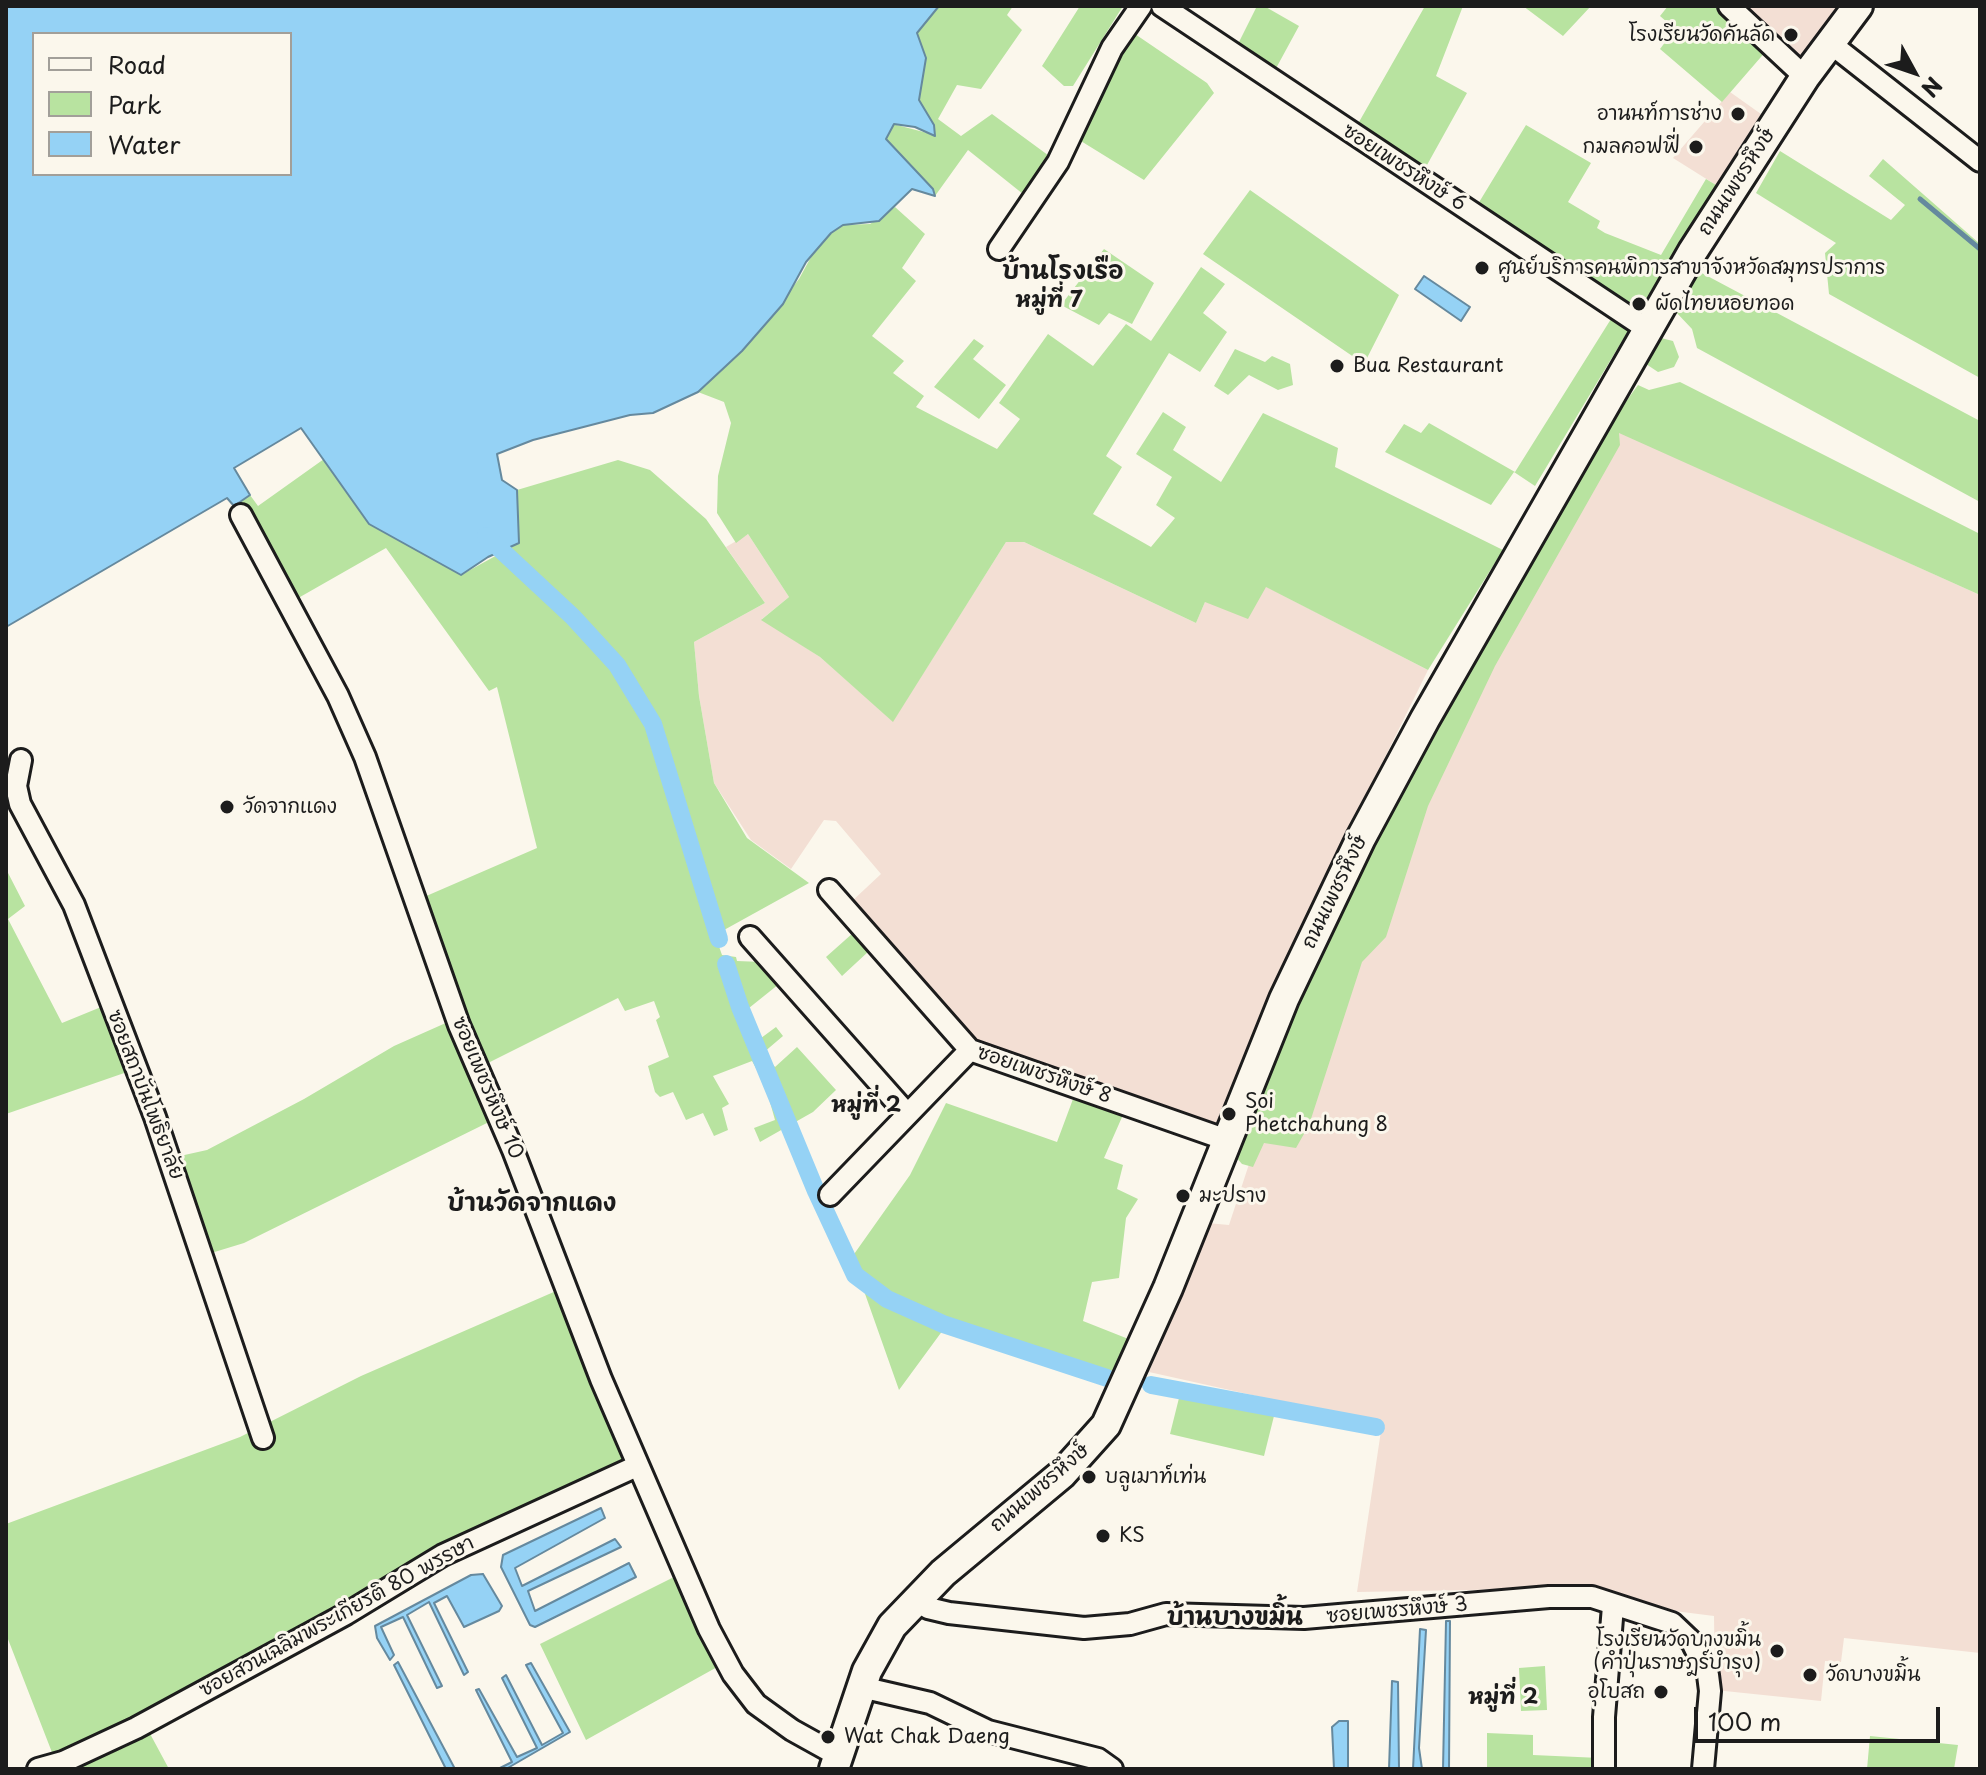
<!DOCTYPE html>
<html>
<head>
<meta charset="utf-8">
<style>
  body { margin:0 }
  #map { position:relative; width:1986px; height:1775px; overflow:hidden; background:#fbf7ec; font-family:"Playpen Sans",sans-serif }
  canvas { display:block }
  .frame { position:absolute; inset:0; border:8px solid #1c1c1c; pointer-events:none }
  .legend { position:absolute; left:32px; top:32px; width:260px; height:144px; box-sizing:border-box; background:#fbf7ec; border:2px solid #a29f99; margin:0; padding:10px 14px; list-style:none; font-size:24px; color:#1c1c1c }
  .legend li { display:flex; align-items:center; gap:16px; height:40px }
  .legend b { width:40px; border:2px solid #a29f99 }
  .north { position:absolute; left:1874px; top:32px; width:80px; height:80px; -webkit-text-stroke:6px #fbf7ec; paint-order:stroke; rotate:130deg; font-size:22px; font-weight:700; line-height:32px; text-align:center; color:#1c1c1c }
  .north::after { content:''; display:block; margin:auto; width:28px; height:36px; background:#1c1c1c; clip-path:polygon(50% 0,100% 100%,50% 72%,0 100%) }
  .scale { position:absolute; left:1694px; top:1707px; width:246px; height:36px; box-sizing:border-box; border:4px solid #1c1c1c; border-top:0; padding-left:10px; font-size:24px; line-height:28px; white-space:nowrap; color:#1c1c1c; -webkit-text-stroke:6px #fbf7ec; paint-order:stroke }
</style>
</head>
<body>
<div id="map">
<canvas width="1986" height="1775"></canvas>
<div class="frame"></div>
<ul class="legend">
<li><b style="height:10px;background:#fbf7ec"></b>Road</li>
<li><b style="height:22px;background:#b8e3a0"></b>Park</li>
<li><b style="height:22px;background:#95d2f5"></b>Water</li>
</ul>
<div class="north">N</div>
<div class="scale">100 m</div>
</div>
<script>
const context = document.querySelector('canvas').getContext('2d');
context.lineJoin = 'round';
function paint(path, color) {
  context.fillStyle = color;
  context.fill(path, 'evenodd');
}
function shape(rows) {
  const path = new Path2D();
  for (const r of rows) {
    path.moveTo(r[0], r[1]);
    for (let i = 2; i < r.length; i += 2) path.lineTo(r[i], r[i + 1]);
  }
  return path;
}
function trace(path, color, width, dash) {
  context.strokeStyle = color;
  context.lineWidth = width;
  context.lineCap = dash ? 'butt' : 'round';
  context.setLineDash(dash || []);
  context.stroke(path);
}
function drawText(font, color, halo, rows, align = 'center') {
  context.font = font + ' "Playpen Sans","Playpen Sans Thai",sans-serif';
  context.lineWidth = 6;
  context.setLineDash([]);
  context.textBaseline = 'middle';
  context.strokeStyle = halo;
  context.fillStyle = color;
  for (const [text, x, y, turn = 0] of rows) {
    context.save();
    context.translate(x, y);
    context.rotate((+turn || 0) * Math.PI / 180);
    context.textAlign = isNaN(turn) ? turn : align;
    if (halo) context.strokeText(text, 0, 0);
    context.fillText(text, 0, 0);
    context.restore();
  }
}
paint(shape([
  [1734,6,1837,6,1796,63],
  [1730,92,1761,114,1716,185,1673,158],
  [1619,432,1980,595,1980,1653,1844,1638,1841,1662,1825,1661,1821,1701,1715,1690,1714,1616,1643,1607,1579,1588,1357,1592,1382,1424,1149,1372,1207,1223,1229,1225,1253,1152,1398,823],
  [748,534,789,597,762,619,820,657,893,721,1006,542,1024,542,1196,623,1205,602,1265,586,1428,670,1311,907,1215,1126,966,1040,851,902,881,874,836,821,824,820,791,869,751,840,714,783,699,696,694,642,765,603,726,547]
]), '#f3dfd4');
paint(shape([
  [939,6,1013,6,1007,15,1022,30,981,89,957,85,938,119,961,136,992,114,1056,161,1028,198,968,150,935,196,933,189,886,139,893,124,935,135,933,125,919,100,926,58,917,33],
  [1080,6,1123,6,1073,86,1064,86,1042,66],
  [1257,6,1264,6,1299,26,1274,72,1237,46],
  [1425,6,1463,6,1436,76,1467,93,1422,174,1355,129],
  [1523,6,1591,6,1563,36],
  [1668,6,1723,6,1767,50,1722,102,1660,49,1675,29,1660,16],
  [1132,32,1207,83,1214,93,1144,180,1076,138,1106,73],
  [1526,125,1591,163,1568,202,1600,221,1597,228,1605,233,1661,255,1706,179,1716,185,1638,312,1478,204],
  [1780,151,1891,220,1905,205,1869,176,1883,159,1980,244,1980,378,1829,294,1825,253,1836,243,1756,193],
  [1250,190,1399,295,1364,364,1203,254],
  [895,207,925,234,902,268,916,281,872,336,904,361,893,373,924,396,916,407,997,449,1020,419,999,403,1048,334,1093,366,1126,324,1151,341,1201,267,1225,284,1203,313,1227,332,1200,372,1169,353,1106,456,1122,467,1093,514,1151,547,1175,518,1156,505,1172,477,1136,454,1163,412,1186,427,1173,450,1221,482,1263,413,1338,448,1335,467,1503,550,1428,670,1266,587,1248,619,1205,602,1196,623,1024,542,1006,542,893,722,820,657,761,620,789,597,748,534,736,543,717,513,718,476,731,423,724,402,698,392,742,351,799,279,816,248,831,233,843,225,870,224],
  [1104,249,1154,283,1132,324,1109,313,1099,325,1061,305],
  [1698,271,1980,421,1980,502,1697,348,1692,329,1675,311],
  [1611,319,1628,331,1535,486,1514,472,1491,505,1385,452,1404,424,1421,433,1429,423,1515,472],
  [1661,338,1673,341,1679,357,1674,367,1658,372,1646,364],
  [974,339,984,346,973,359,1006,385,979,419,934,387],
  [1235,349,1265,362,1272,356,1290,364,1293,385,1278,390,1249,375,1228,395,1214,386],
  [1680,382,1980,534,1980,595,1619,433,1620,445,1495,666,1428,806,1386,937,1362,962,1309,1125,1296,1148,1264,1143,1253,1167,1242,1164,1235,1156,1283,1037,1352,887,1428,747,1606,429,1638,385,1649,390],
  [324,459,369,524,461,575,519,543,517,490,618,460,650,470,706,519,765,603,694,642,699,696,714,783,747,838,809,883,715,935,722,955,736,957,737,961,762,962,784,980,744,1012,757,1041,776,1027,783,1036,763,1053,775,1067,797,1047,836,1090,813,1112,760,1142,754,1128,775,1120,765,1084,752,1061,713,1076,729,1104,722,1108,728,1130,714,1136,703,1113,686,1120,673,1092,660,1097,655,1092,648,1066,669,1057,656,1020,660,1017,654,1001,625,1011,618,998,484,1065,446,969,424,897,537,848,497,687,489,691,386,548,293,601,234,506,250,495,258,506],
  [6,869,25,906,8,919,62,1023,106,1005,130,1071,6,1114],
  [853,933,869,951,842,976,826,957],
  [457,1018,491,1121,244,1243,208,1254,180,1156,207,1150,304,1099,394,1046],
  [1076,1091,1126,1108,1104,1158,1123,1165,1117,1189,1138,1199,1126,1218,1119,1278,1092,1282,1083,1321,1131,1340,1107,1386,943,1330,899,1390,852,1257,910,1175,946,1103,1057,1142],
  [556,1291,627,1461,447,1548,445,1541,370,1592,188,1695,53,1755,6,1634,6,1524,240,1437,361,1376],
  [1180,1394,1274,1416,1264,1456,1170,1434],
  [678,1575,719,1666,586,1740,540,1644],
  [1545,1666,1547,1710,1521,1711,1519,1668],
  [148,1730,169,1769,66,1769],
  [1487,1733,1533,1735,1533,1755,1600,1758,1600,1769,1487,1769],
  [1870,1736,1958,1745,1954,1769,1867,1769]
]), '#b8e3a0');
const water = shape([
  [6,6,939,6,917,33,926,58,919,100,934,125,935,136,915,127,894,124,886,139,933,189,935,196,912,189,879,221,843,225,831,233,806,262,783,304,742,351,698,392,653,413,630,415,533,440,497,454,502,480,517,490,519,543,488,557,461,575,369,524,301,428,234,468,250,495,234,506,227,498,6,627,6,6],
  [290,34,290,174,34,174,34,34,290,34],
  [1424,276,1470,307,1461,321,1415,289,1424,276],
  [601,1508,605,1518,515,1568,522,1586,615,1539,621,1547,528,1591,535,1611,629,1563,636,1577,535,1627,530,1625,501,1567,503,1555,601,1508],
  [483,1574,502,1606,499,1611,464,1627,447,1596,434,1603,468,1672,464,1675,429,1602,407,1615,442,1686,437,1688,403,1617,381,1627,394,1655,390,1660,377,1638,375,1626,471,1575,483,1574],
  [1446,1621,1450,1621,1449,1769,1443,1769,1446,1621],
  [1420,1629,1426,1630,1419,1748,1422,1769,1413,1769,1420,1629],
  [398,1662,455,1769,446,1769,394,1665,398,1662],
  [531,1663,570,1732,506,1769,498,1769,512,1762,476,1690,479,1689,517,1757,537,1748,502,1678,506,1675,542,1745,563,1733,526,1665,531,1663],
  [1392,1681,1398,1682,1399,1769,1389,1769,1392,1681],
  [1339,1721,1348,1721,1348,1769,1334,1769,1332,1727,1339,1721]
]);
paint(water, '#95d2f5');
trace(water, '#65899e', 2);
trace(shape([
  [1920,199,1980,249]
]), '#65899e', 5);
trace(shape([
  [486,536,573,617,617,665,653,724,719,939],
  [726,964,740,1007,816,1191,855,1275,887,1299,943,1324,1107,1378],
  [1151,1385,1376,1427]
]), '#95d2f5', 18);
const street = shape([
  [1162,6,1647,329],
  [1729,6,1805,77],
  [1830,43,1980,161],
  [999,249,1058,162,1112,48,1141,6],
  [241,515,338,696,365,757,459,1025,513,1150,601,1379,709,1629,733,1674,756,1704,792,1730,837,1755],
  [21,760,16,786,20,804,74,905,155,1117,263,1438],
  [829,890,970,1050,1227,1140],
  [750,937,907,1114],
  [830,1195,970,1050],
  [917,1600,928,1608,949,1613,1084,1628,1130,1624,1166,1614,1304,1618,1549,1597,1592,1597,1672,1623,1692,1642,1708,1675,1710,1691,1703,1769],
  [861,1687,930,1703,988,1731,1098,1759,1112,1769],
  [38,1769,63,1762,136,1728,346,1614,443,1555,637,1466],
  [1604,1769,1604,1717,1613,1606]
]);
const secondary = shape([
  [834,1769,867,1671,892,1626,943,1573,1062,1474,1106,1425,1168,1288,1284,999,1361,838,1425,719,1693,251,1805,77,1858,6]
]);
trace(street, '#1c1c1c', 26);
trace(secondary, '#1c1c1c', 34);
trace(street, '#fbf7ec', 20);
trace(secondary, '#fbf7ec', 28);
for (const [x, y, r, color] of [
  [1791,35,8,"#1c1c1c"],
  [1738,114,8,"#1c1c1c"],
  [1696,147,8,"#1c1c1c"],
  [1482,268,8,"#1c1c1c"],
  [1639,304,8,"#1c1c1c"],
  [1337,366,8,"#1c1c1c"],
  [227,807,8,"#1c1c1c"],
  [1229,1114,8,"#1c1c1c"],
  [1183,1196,8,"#1c1c1c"],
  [1089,1477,8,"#1c1c1c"],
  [1103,1536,8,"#1c1c1c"],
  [1777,1651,8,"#1c1c1c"],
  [1810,1675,8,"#1c1c1c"],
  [1661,1692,8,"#1c1c1c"],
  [828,1737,8,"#1c1c1c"]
]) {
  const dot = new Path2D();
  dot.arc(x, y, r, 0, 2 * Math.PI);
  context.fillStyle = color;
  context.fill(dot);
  trace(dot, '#fbf7ec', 3);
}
drawText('20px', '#1c1c1c', '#fbf7ec', [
  ["โรงเรียนวัดคันลัด",1775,35,"right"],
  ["อานนท์การช่าง",1722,114,"right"],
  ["กมลคอฟฟี่",1680,147,"right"],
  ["ศูนย์บริการคนพิการสาขาจังหวัดสมุทรปราการ",1498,268],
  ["ผัดไทยหอยทอด",1655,304],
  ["Bua Restaurant",1353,366],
  ["วัดจากแดง",243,807],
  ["Soi",1245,1102],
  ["Phetchahung 8",1245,1125],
  ["มะปราง",1199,1196],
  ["บลูเมาท์เท่น",1105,1477],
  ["KS",1119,1536],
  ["โรงเรียนวัดบางขมิ้น",1761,1640,"right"],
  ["(คำปุ่นราษฎร์บำรุง)",1761,1663,"right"],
  ["วัดบางขมิ้น",1826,1675],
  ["อุโบสถ",1645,1692,"right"],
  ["Wat Chak Daeng",844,1737]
], 'left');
drawText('20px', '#1c1c1c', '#fbf7ec', [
  ["ซอยเพชรหึงษ์ 6",1404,168,33],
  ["ถนนเพชรหึงษ์",1737,182,-57],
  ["ถนนเพชรหึงษ์",1335,892,-64],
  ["ซอยเพชรหึงษ์ 8",1044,1075,19],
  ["ซอยเพชรหึงษ์ 10",487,1088,67],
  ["ซอยสถาบันโพธิยาลัย",145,1095,69],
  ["ถนนเพชรหึงษ์",1040,1488,-41],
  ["ซอยเพชรหึงษ์ 3",1397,1611,-5],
  ["ซอยสวนเฉลิมพระเกียรติ 80 พรรษา",337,1617,-29]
]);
drawText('bold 22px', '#1c1c1c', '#fbf7ec', [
  ["หมู่ที่ 7",1049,301],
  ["หมู่ที่ 2",866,1106],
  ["หมู่ที่ 2",1503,1698]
]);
drawText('bold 24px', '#1c1c1c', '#fbf7ec', [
  ["บ้านโรงเรือ",1063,272],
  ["บ้านวัดจากแดง",532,1204],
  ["บ้านบางขมิ้น",1235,1618]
]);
</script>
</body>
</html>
